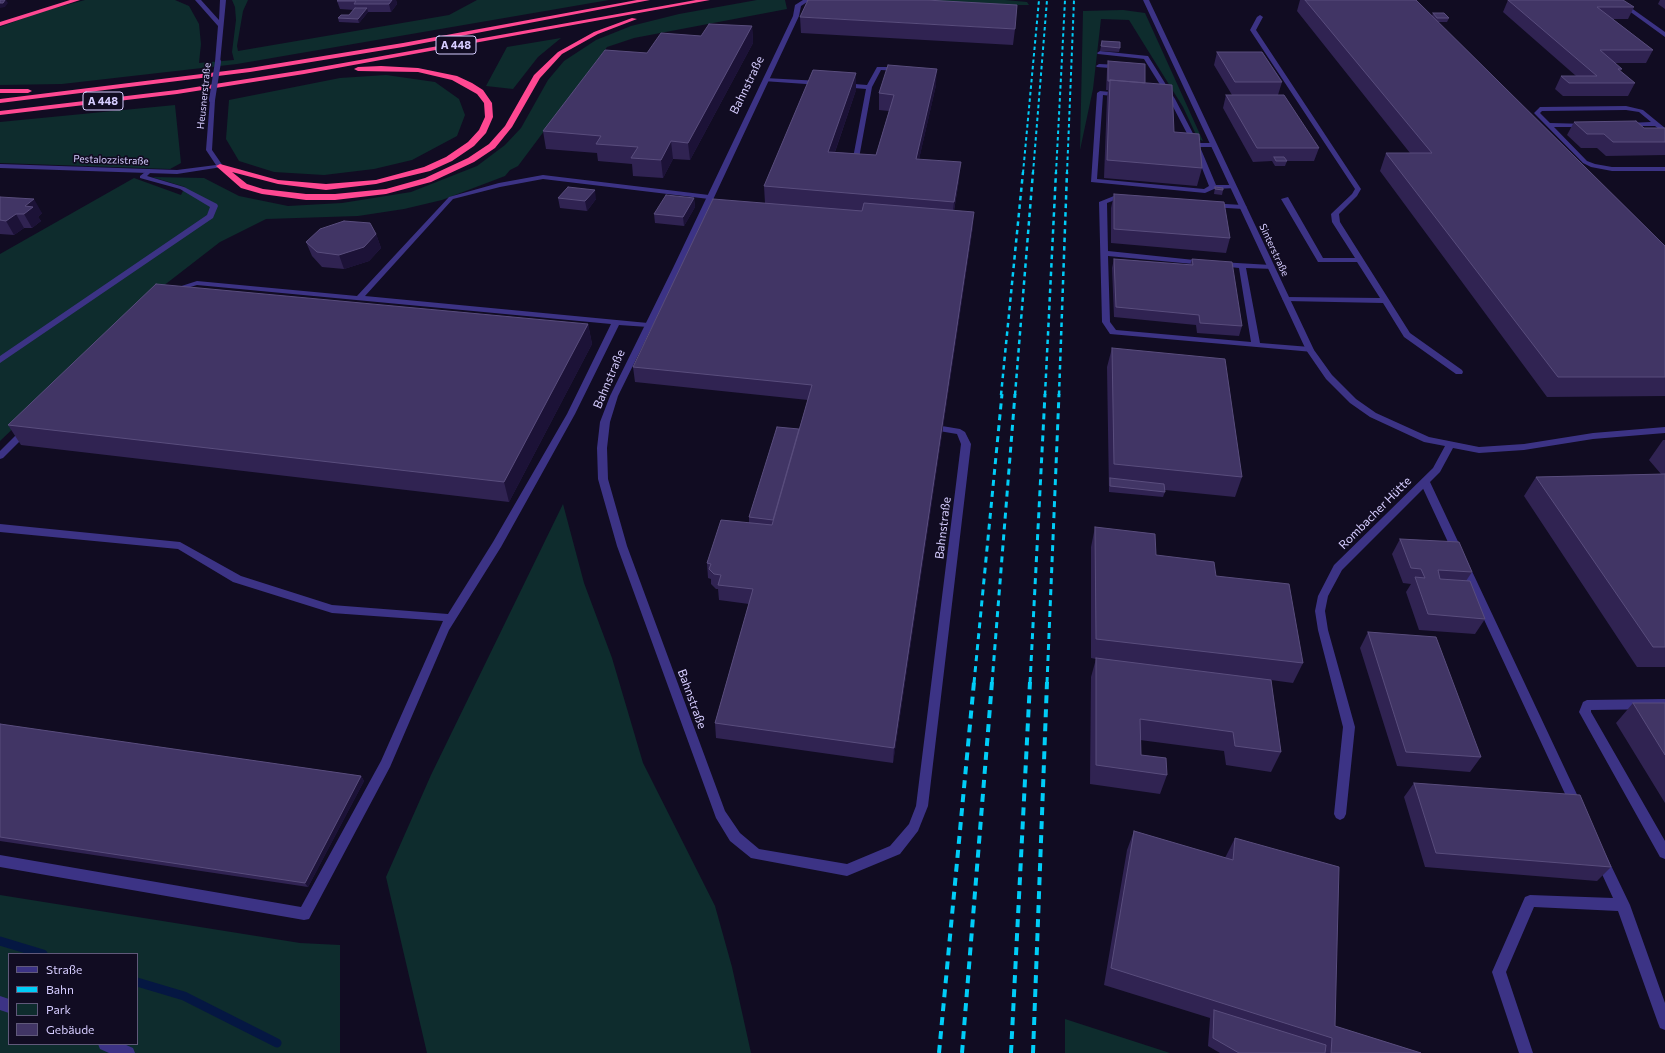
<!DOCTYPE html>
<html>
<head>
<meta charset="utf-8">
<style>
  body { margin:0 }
  #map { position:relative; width:1665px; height:1053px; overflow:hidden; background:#110c22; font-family:Commissioner,sans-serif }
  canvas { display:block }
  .legend { position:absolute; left:8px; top:953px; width:130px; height:92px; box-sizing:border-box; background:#110c22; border:1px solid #60597a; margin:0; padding:5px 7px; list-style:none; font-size:12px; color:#d6cdff }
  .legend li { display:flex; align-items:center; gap:8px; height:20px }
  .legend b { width:20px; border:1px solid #60597a }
</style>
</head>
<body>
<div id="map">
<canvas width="1665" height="1053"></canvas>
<ul class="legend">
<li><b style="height:5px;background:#3c3385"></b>Straße</li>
<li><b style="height:5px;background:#00cdf8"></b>Bahn</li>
<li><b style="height:11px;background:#0e2c2d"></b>Park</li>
<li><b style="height:11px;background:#413565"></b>Gebäude</li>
</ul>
</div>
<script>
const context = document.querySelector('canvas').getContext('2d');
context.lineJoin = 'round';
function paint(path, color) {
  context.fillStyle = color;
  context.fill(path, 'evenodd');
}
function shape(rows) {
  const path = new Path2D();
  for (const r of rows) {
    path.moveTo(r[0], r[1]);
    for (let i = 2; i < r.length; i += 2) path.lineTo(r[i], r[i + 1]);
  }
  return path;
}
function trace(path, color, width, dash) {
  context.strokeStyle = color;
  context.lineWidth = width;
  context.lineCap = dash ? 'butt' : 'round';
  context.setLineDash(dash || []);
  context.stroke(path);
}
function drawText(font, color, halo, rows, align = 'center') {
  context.font = font + ' Commissioner,sans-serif';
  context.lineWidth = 3.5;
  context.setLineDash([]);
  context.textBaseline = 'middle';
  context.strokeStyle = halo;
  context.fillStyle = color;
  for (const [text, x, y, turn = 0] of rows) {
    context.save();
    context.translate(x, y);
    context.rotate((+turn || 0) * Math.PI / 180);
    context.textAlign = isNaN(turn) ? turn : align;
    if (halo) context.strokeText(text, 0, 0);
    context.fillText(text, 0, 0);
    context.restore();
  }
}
paint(shape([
  [85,0,175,0,189,6,199,24,201,44,199,63,234,60,232,52,236,20,235,7,232,0,248,0,243,11,237,46,238,51,449,15,477,0,609,0,237,64,62,84,0,85,0,27,40,12],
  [757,0,785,0,787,9,634,38,607,47,518,166,510,170,505,176,442,200,404,209,358,216,266,219,220,242,158,290,0,441,0,254,134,178,181,195,185,187,152,177,204,178,239,196,288,206,342,203,411,192,477,166,505,145,521,128,548,80,564,61,596,40,631,26,679,14],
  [938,0,1005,0,1027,2,1029,5,815,5,927,3],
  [1123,10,1145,13,1203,141,1198,139,1183,107,1129,20,1101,19,1093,89,1080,150,1083,11],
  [561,38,538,57,513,89,486,86,507,47],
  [386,75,435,82,459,99,465,115,457,136,412,160,374,169,324,175,274,172,239,161,226,139,229,100,340,78],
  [175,105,181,163,170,169,0,163,0,122],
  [563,504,584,583,612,658,643,763,715,906,732,967,751,1053,427,1053,386,877,431,775],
  [0,895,300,943,340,945,340,1053,0,1053],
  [9,954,137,954,137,1044,9,1044],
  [1065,1019,1170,1053,1065,1053]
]), '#0e2c2d');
trace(shape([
  [0,941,43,954],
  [137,982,184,996,277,1043]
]), '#051742', 9);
paint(shape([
  [1614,0,1620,0,1665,32,1665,37,1614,0],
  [1260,15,1263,17,1256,30,1361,189,1357,196,1339,214,1340,222,1410,333,1462,370,1463,372,1462,374,1456,374,1404,337,1383,303,1286,301,1282,299,1286,297,1380,298,1357,262,1318,262,1281,199,1288,197,1323,258,1355,258,1332,222,1331,214,1352,194,1355,189,1250,30,1257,17,1260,15],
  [1100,51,1148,56,1175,99,1198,143,1214,143,1217,145,1214,147,1200,147,1216,185,1234,185,1236,186,1236,188,1214,189,1205,193,1091,182,1097,93,1100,91,1121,93,1124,95,1121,97,1103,95,1097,179,1204,189,1209,186,1193,145,1169,99,1144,59,1098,54,1097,53,1100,51],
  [1099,64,1121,65,1124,67,1121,69,1097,67,1096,66,1099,64],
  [877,67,899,67,902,69,899,71,881,70,872,87,859,158,856,160,853,158,866,89,842,87,839,85,842,83,867,85,877,67],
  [765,78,820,81,823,83,820,85,763,81,763,79,765,78],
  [1626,106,1643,110,1665,128,1665,134,1655,126,1626,126,1625,125,1628,123,1651,122,1639,112,1626,110,1542,111,1540,113,1550,123,1588,124,1589,125,1586,127,1554,127,1587,161,1595,164,1612,167,1665,167,1665,171,1612,171,1591,167,1583,163,1534,113,1540,107,1626,106],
  [149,169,152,171,147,176,184,187,217,204,218,206,213,218,0,363,0,356,207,215,210,207,180,189,140,178,140,176,149,169],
  [543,175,709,195,713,197,709,199,543,179,500,187,453,199,365,296,648,323,652,325,648,327,619,325,575,414,501,547,449,630,390,767,309,919,304,920,0,867,0,855,301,907,381,761,443,621,332,613,233,582,178,549,0,532,0,524,180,542,241,576,332,605,448,614,493,542,567,414,611,324,197,285,170,293,166,291,197,281,357,296,449,197,499,183,543,175],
  [1114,196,1125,197,1129,199,1125,201,1115,200,1107,203,1108,251,1204,261,1208,263,1204,265,1108,256,1110,322,1116,330,1251,342,1239,268,1220,266,1216,264,1220,262,1271,265,1274,265,1274,269,1246,268,1260,343,1310,347,1314,350,1313,352,1110,334,1102,322,1099,202,1114,196],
  [1208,203,1243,205,1247,207,1243,209,1211,207,1207,205,1208,203],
  [26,427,29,428,31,430,3,458,0,459,0,451,23,428,26,427],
  [1425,479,1430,482,1581,803,1583,807,1581,811,1577,813,1573,811,1420,482,1425,479],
  [1665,699,1665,709,1591,710,1591,712,1665,841,1665,859,1660,857,1579,712,1583,702,1587,700,1665,699],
  [1601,853,1606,855,1630,905,1665,1003,1665,1030,1660,1028,1658,1023,1618,911,1534,907,1506,972,1533,1053,1519,1053,1492,972,1525,897,1530,895,1613,898,1595,859,1596,855,1601,853],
  [0,996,9,999,9,1013,0,1010,0,996],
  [98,1044,124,1044,133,1048,135,1053,109,1053,100,1049,98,1044]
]), '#3c3385');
paint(shape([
  [195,0,201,0,219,20,220,0,226,0,220,63,215,62,218,26,195,0],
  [803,0,810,0,801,6,799,16,681,268,618,396,610,422,607,448,608,479,627,546,725,811,740,833,759,849,847,864,890,846,909,824,916,806,961,444,957,434,939,431,937,429,942,426,960,429,965,432,971,444,928,806,918,831,900,854,847,876,751,858,730,841,716,818,617,546,598,479,597,448,600,422,610,396,673,268,793,16,795,5,803,0],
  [1143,0,1149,0,1314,350,1332,375,1356,399,1376,413,1429,437,1479,447,1524,444,1593,433,1665,427,1665,433,1593,439,1524,450,1479,453,1453,448,1440,472,1342,570,1328,596,1325,611,1328,630,1355,727,1346,814,1344,818,1340,820,1336,818,1334,814,1343,727,1318,630,1315,611,1318,596,1334,565,1433,468,1445,446,1424,442,1370,417,1350,403,1326,379,1306,350,1143,0],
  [210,99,215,100,212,150,223,166,222,167,177,174,0,168,0,164,177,170,216,165,206,150,210,99]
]), '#3c3385');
paint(shape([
  [70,0,80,0,0,26,0,22,70,0],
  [637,0,650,0,403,47,250,72,0,103,0,99,250,68,403,43,637,0],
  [696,0,710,0,304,74,177,94,0,115,0,111,177,90,304,70,696,0],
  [632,18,637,19,598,34,562,54,540,78,512,127,495,148,474,162,431,182,386,194,335,200,306,200,262,194,241,188,216,166,220,164,278,180,326,184,376,180,424,167,446,157,468,142,479,130,485,117,484,103,477,94,452,80,418,72,358,71,354,69,358,67,381,66,418,68,457,76,472,83,483,90,492,103,493,117,486,133,474,146,452,161,430,171,376,184,326,190,278,184,232,172,247,184,263,189,306,194,335,194,386,189,425,178,468,158,489,144,505,126,534,75,558,52,594,32,632,18],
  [0,89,28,89,32,91,28,93,0,93,0,89]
]), '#ff4892');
trace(shape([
  [1023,173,1039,0],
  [1033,173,1047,0],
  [1056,173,1065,0],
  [1067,173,1074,0]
]), '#00cdf8', 2, [3.5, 3]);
trace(shape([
  [1001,395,1023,172],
  [1015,395,1033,172],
  [1045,395,1056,172],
  [1059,395,1067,172]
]), '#00cdf8', 2.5, [4.5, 4]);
trace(shape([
  [974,683,1002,394],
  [992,683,1015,394],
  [1030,683,1045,394],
  [1047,683,1059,394]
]), '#00cdf8', 3, [6, 5]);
trace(shape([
  [939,1053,974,682],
  [962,1053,992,682],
  [1011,1053,1030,682],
  [1033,1053,1047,682]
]), '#00cdf8', 4, [8, 6]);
trace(shape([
  [212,100,218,62]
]), '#3c3385', 6);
paint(shape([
  [338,0,396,0,397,4,391,12,368,12,359,23,339,22,338,18,349,15,354,10,340,9,337,1],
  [1300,0,1305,0,1432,16,1433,13,1449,18,1447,22,1438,22,1665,246,1665,396,1547,397,1380,171,1386,153,1410,153,1297,11],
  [1508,0,1634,7,1628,19,1613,19,1653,50,1646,63,1615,63,1622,69,1620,71,1635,83,1628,96,1563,96,1555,89,1561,76,1576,76,1503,12],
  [1660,0,1665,0,1665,9,1658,4],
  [800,17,1015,29,1013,45,801,33],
  [752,26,753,43,690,160,673,159,663,178,633,176,632,164,598,161,597,153,546,149,543,131,647,53,701,36],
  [1102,41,1120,48,1119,52,1100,51],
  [1217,52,1282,82,1278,95,1319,148,1314,161,1287,161,1285,166,1275,166,1272,161,1253,162,1223,108,1226,95,1232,95,1214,65],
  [1108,61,1145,83,1174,132,1202,168,1197,186,1104,178,1107,97,1108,90,1106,90,1107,70],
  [936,85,919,159,959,180,954,211,973,226,893,763,716,738,715,723,749,604,719,600,718,589,716,589,711,584,711,579,708,578,707,563,749,523,749,517,799,429,808,400,635,382,633,367,765,203,764,186,856,90,835,152,876,155,889,111,879,110,879,93],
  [1574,122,1644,128,1665,128,1665,155,1606,156,1597,148,1581,148,1567,135],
  [1215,187,1223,190,1222,195,1214,194],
  [1114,194,1230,238,1226,253,1111,243,1111,208],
  [0,197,42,213,38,217,41,221,32,228,24,228,14,235,0,234],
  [558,198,596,199,587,211,560,208],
  [694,198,695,207,684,226,655,223,654,214],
  [376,234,381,248,369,261,344,269,322,267,312,256,306,242],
  [1114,259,1190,265,1192,259,1242,326,1239,336,1197,333,1196,325,1114,317,1112,268],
  [588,324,592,344,509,502,21,445,8,425],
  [1112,348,1242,477,1235,497,1165,490,1165,492,1163,497,1109,492,1107,367],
  [1663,440,1665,440,1665,667,1637,667,1524,496,1536,477,1661,474,1649,460],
  [1095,527,1156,555,1216,576,1303,663,1293,683,1271,680,1281,752,1271,772,1226,765,1224,751,1140,740,1141,755,1167,775,1160,794,1090,784,1091,677,1096,659,1091,658,1091,547],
  [1400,539,1472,572,1466,581,1485,619,1475,634,1419,630,1406,592,1411,584,1403,583,1392,554],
  [1368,632,1481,757,1470,772,1397,766,1360,648],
  [1633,703,1665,703,1665,803,1616,723],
  [0,724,361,776,364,781,308,887,0,841],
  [1414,783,1611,867,1597,881,1425,867,1404,797],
  [1134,831,1225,858,1235,838,1335,1026,1421,1053,1220,1053,1208,1046,1210,1018,1104,985,1127,850]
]), '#302352');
paint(shape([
  [5,0,6,0,8,3,5,7,0,8,0,3],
  [392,0,396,0,397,4,391,12,389,4],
  [367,8,368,12,359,23,358,19],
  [752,26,753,43,690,160,688,143],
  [937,69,936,85,915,177,916,159],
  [856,73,856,90,829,169,828,152],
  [671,141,673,159,663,178,661,160],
  [961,162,959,180,952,220,954,202],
  [595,190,596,199,587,211,585,201],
  [694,198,695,207,684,226,683,217],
  [34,199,42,213,38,217,41,221,32,228,24,214,25,206],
  [974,212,973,226,893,763,894,748],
  [16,214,24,228,14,235,6,221],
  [376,234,381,248,369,261,344,269,339,255],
  [588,324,592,344,509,502,504,482],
  [361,776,364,781,308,887,305,883]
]), '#1c1237');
const building = shape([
  [0,0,5,0,3,3,0,3,0,0],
  [338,0,392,0,389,4,354,4,356,1,337,1,338,0],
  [808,0,926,0,1017,5,1015,29,800,17,808,0],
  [1305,0,1416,0,1665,246,1665,377,1558,377,1386,153,1432,153,1305,0],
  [1508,0,1623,0,1634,7,1597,7,1653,50,1600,50,1622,69,1618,69,1635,83,1569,83,1561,76,1597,76,1508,0],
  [355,8,367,8,358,19,338,18,341,15,349,15,355,8],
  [1433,13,1444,13,1449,18,1437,18,1433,13],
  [709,24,752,26,688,143,671,141,661,160,631,158,638,147,596,144,601,136,543,131,605,50,647,53,661,33,701,36,709,24],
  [1102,41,1120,42,1120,48,1101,46,1102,41],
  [1217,52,1262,52,1282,82,1235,82,1217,52],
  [1108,61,1145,64,1145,83,1110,80,1110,81,1108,81,1108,61],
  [888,65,937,69,916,159,961,162,954,202,764,186,813,70,856,73,828,152,876,155,894,95,879,93,888,65],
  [1110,80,1172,85,1174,132,1199,134,1202,168,1107,160,1110,80],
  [1226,95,1284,95,1319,148,1257,148,1226,95],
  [1636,121,1644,128,1665,128,1665,142,1613,142,1604,134,1587,134,1574,122,1636,121],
  [1274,157,1284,157,1287,161,1276,161,1274,157],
  [568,187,595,190,585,201,558,198,568,187],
  [1215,187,1223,188,1223,190,1215,189,1215,187],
  [1114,194,1224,202,1230,238,1114,229,1114,194],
  [666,195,694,198,683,217,654,214,666,195],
  [0,197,34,199,25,206,33,207,24,214,16,214,6,221,0,220,0,197],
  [713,199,862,211,864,203,974,212,894,748,715,723,753,589,718,585,721,575,714,574,709,569,711,564,707,563,721,520,772,525,812,385,633,367,713,199],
  [344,221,370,223,376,234,364,247,339,255,317,252,306,242,320,229,344,221],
  [1114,259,1193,265,1192,259,1232,262,1242,326,1200,323,1199,315,1116,307,1114,259],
  [156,284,588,324,504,482,8,425,156,284],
  [1112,348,1225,359,1242,477,1114,464,1112,348],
  [777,427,799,429,773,520,749,517,777,427],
  [1665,474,1665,647,1653,647,1536,477,1665,474],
  [1110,478,1164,484,1165,492,1110,486,1110,478],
  [1095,527,1155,534,1156,555,1214,562,1216,576,1289,584,1303,663,1096,639,1095,527],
  [1400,539,1459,542,1472,572,1438,570,1440,579,1470,581,1485,619,1428,614,1415,577,1425,578,1421,569,1411,568,1400,539],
  [1368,632,1436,637,1481,757,1406,752,1368,632],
  [1096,658,1271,680,1281,752,1235,746,1233,732,1140,719,1141,755,1166,758,1167,775,1096,765,1096,658],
  [1633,703,1665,703,1665,755,1633,703],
  [0,724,361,776,305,883,0,837,0,724],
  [1414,783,1580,795,1611,867,1436,853,1414,783],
  [1134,831,1233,860,1235,838,1339,867,1335,1026,1421,1053,1331,1053,1332,1038,1111,968,1134,831],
  [1214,1010,1326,1045,1325,1053,1239,1053,1213,1038,1214,1010]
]);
paint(building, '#413565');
trace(building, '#594d7d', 1);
drawText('10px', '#d6cdff', '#110c22', [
  ["Heusnerstraße",204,96,-84],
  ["Pestalozzistraße",111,160,2],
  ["Sinterstraße",1274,250,65]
]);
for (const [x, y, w] of [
  [456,45,40],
  [103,101,40]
]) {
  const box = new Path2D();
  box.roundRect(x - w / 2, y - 9, w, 18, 3);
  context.fillStyle = '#110c22';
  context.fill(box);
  trace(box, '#d6cdff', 1);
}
drawText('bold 11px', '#d6cdff', null, [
  ["A 448",456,45],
  ["A 448",103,101]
]);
drawText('12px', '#d6cdff', '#110c22', [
  ["Bahnstraße",747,85,-64],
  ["Bahnstraße",609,379,-67],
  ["Rombacher Hütte",1375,513,-45],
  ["Bahnstraße",943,528,-83],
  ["Bahnstraße",692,699,70]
]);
</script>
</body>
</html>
